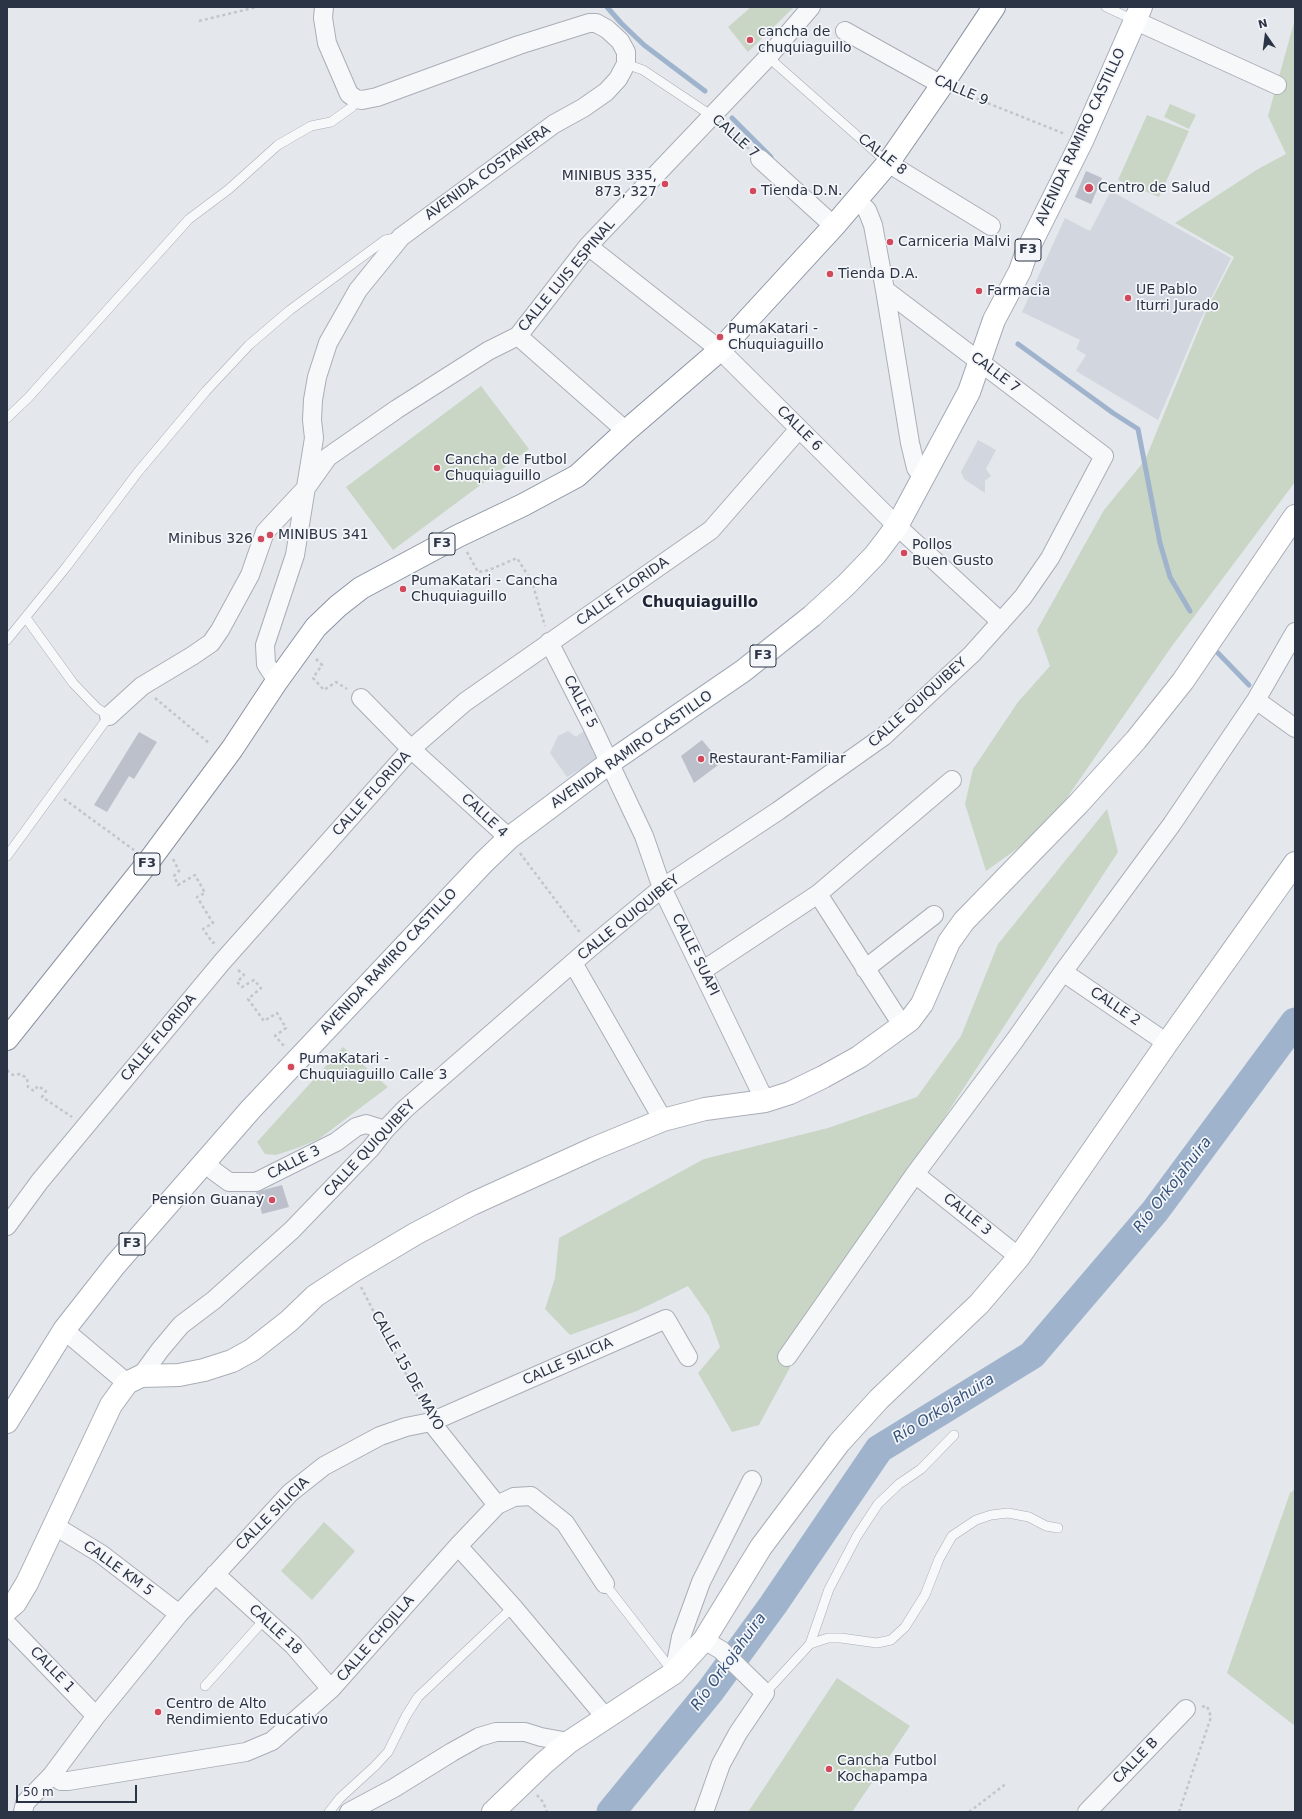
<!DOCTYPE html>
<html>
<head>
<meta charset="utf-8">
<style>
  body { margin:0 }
  #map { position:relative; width:1302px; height:1819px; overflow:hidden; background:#e4e7ec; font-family:"DejaVu Sans",sans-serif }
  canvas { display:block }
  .frame { position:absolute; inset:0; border:8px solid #2b3445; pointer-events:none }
  .north { position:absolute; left:1246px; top:16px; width:40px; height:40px; -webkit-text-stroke:3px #f4f6f9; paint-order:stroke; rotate:346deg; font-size:11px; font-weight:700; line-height:16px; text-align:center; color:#2b3445 }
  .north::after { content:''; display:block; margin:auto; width:14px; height:18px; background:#2b3445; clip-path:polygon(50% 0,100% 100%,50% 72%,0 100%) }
  .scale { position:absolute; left:16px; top:1785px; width:121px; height:18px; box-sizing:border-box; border:2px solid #2b3445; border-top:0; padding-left:5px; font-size:12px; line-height:14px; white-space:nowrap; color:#2b3445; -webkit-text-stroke:3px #f4f6f9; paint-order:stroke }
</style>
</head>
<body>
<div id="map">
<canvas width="1302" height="1819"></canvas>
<div class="frame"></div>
<div class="north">N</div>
<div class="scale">50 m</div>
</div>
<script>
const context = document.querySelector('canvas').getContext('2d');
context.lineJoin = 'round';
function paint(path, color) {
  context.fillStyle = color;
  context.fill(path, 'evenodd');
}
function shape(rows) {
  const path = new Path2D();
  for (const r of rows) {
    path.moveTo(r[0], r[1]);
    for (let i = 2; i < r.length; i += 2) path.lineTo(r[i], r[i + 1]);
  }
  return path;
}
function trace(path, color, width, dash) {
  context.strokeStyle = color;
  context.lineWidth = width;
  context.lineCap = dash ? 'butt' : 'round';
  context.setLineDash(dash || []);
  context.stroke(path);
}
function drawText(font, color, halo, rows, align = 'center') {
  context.font = font + ' "DejaVu Sans",sans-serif';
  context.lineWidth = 3.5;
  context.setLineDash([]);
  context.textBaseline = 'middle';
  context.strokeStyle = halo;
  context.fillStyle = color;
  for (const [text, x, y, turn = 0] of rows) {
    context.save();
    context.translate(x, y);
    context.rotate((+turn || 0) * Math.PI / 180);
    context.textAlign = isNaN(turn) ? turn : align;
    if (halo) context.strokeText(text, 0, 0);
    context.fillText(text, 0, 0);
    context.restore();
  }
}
paint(shape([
  [1111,191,1231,258,1200,321,1158,420,1076,371,1086,355,1076,349,1080,340,1022,312,1065,218,1090,231],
  [978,440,996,450,986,469,991,476,985,481,985,493,964,479,961,472],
  [585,730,593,738,592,751,598,759,567,777,550,753,558,736,568,731,576,737]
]), '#d2d6de');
paint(shape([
  [751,7,794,7,748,52,728,27],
  [1295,19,1295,482,1172,646,1046,828,986,871,965,804,973,769,1018,702,1050,666,1037,630,1104,510,1145,460,1208,307,1234,257,1175,223,1258,169,1286,154,1268,116],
  [1170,104,1196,115,1189,129,1164,117],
  [1147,115,1189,131,1159,197,1118,180],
  [481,386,529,449,393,550,346,487],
  [1107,809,1118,852,897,1190,794,1360,759,1425,732,1432,698,1373,720,1347,709,1316,688,1286,637,1311,570,1335,545,1309,555,1278,559,1238,704,1159,828,1128,917,1097,961,1036,998,944],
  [343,1047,388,1087,319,1139,300,1147,276,1155,265,1154,257,1142],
  [1295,1489,1295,1726,1227,1673,1290,1493],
  [324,1522,355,1551,312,1600,281,1571],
  [837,1678,910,1726,852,1812,748,1812]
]), '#c9d6c5');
trace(shape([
  [607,7,621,23,644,45,705,91],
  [732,118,771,157],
  [1018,344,1113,413,1138,429,1160,543,1170,577,1190,611],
  [1218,653,1249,685]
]), '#9fb4cc', 5);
trace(shape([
  [611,1812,711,1690,773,1605,879,1449,1032,1355,1155,1211,1295,1022]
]), '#9fb4cc', 29);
paint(shape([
  [1086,171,1102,178,1091,204,1075,197],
  [139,732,157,742,134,779,129,776,107,812,94,805],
  [702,740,721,763,694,783,681,756],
  [282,1185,289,1207,262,1214,256,1192]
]), '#bbc0ca');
const lane = shape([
  [1106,7,1136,21],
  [768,57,888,163],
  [626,64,643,70,712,116],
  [7,418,28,398,189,219,229,189,278,145,311,126,331,122,352,107,356,99],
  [7,640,67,566,138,472,206,391,249,345,290,310,385,240,400,237],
  [7,856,109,716,97,708,73,683,26,618],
  [605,1584,674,1673],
  [810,1644,828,1638,841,1638,877,1643,891,1640,905,1627,925,1595,939,1559,952,1536,976,1520,991,1515,1008,1513,1029,1517,1046,1526,1058,1528],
  [205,1686,264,1620],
  [765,1693,810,1644,829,1589,857,1536,878,1504,899,1484,921,1469,954,1435],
  [329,1812,340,1798,375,1766,388,1752,406,1716,418,1697,513,1607]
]);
const street = shape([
  [1136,21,1277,85],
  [845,31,942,85],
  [760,159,834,226],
  [888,163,991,226],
  [856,199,867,210,873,225,885,290,910,443,916,468,924,479],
  [588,246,720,350,897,526,1001,622],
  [518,336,626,431],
  [549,642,591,724,644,836,662,888,765,1101],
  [277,681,266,664,265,645,295,555,314,438,312,420,313,400,317,377,328,343,358,290,401,237,554,124,583,108,606,92,618,79,626,64,626,52,620,41,607,29,596,23,589,23,519,45,377,97,362,100,356,99,349,94,327,43,323,18,324,7],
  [361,698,411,749,509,838],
  [1256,700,1295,728],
  [109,716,142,686,192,656,211,643,220,630,250,575,265,532,306,488,328,457,397,409,488,351,518,336,588,246,768,57,811,7],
  [818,894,902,1025],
  [573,963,663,1120],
  [865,969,934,915],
  [702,971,818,894,952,780],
  [1063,972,1167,1043],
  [205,1161,214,1171,229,1182,256,1182,336,1142,356,1127,366,1124,385,1130],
  [915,1174,1019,1257],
  [7,1226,40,1181,222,962,411,749,465,702,711,530,799,429],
  [64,1330,127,1383],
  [787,1357,915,1174,1015,1040,1063,972,1172,824,1256,700,1295,632],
  [141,1376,160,1350,181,1325,214,1300,292,1230,371,1148,385,1130,405,1109,591,947,662,888,778,811,884,736,972,654,1023,597,1050,558,1104,456,885,290],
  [431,1422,497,1505],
  [55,1526,101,1554,179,1614],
  [458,1546,513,1607,606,1718],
  [215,1574,293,1645,331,1689],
  [7,1624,96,1716],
  [674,1673,681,1637,701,1582,752,1480],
  [52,1775,61,1781,68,1781,246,1752,272,1741,331,1689,458,1546,497,1505,514,1497,531,1496,565,1523,605,1584],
  [23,1812,25,1803,52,1775,96,1716,179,1614,290,1493,324,1466,380,1436,406,1427,431,1422,666,1319,688,1357],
  [349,1812,394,1788,452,1752,479,1737,496,1732,525,1732,541,1737,569,1742],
  [704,1812,721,1764,738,1733,765,1693,721,1650,704,1640],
  [1087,1812,1186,1709]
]);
const secondary = shape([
  [7,1610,15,1603,27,1583,111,1405,127,1383,141,1376,179,1375,204,1370,232,1361,252,1350,289,1321,315,1296,353,1271,415,1234,472,1204,595,1148,663,1120,705,1109,765,1101,790,1093,823,1077,859,1057,910,1020,922,1004,949,942,964,921,1079,803,1136,740,1183,681,1295,516],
  [493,1812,544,1763,569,1742,674,1673,704,1640,761,1547,839,1443,879,1399,979,1304,1019,1257,1167,1043,1295,863]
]);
const primary = shape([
  [7,1422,64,1330,115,1265,251,1109,484,862,509,838,609,763,743,671,812,616,846,585,875,555,897,526,969,392,994,320,1020,271,1027,251,1082,141,1141,7]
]);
const highway = shape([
  [7,1039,149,861,232,749,277,681,316,627,338,606,361,588,458,536,523,505,577,476,626,431,720,350,834,226,888,163,942,85,994,7]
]);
trace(lane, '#a9aeb7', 10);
trace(street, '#a9aeb7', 20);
trace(secondary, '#a9aeb7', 24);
trace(primary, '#a3abb8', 24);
trace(highway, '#8b94a3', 24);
trace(shape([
  [199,21,257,7],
  [960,92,1065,134],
  [724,127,749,149],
  [467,552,478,572,489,570,517,558,532,582,545,626],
  [316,659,322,665,313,678,324,690,336,682,347,689],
  [155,698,209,743],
  [64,799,134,850],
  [520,853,581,934],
  [173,859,179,871,174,876,178,885,195,875,205,893,197,897,213,923,203,929,213,943,217,940],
  [238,970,244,975,237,982,242,987,254,980,261,988,248,999,264,1021,277,1013,286,1028,275,1036,284,1046],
  [7,1070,13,1075,20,1074,27,1078,28,1087,34,1091,38,1086,46,1091,42,1097,72,1117],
  [361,1287,423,1407],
  [537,1795,543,1802,547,1812],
  [969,1812,1007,1783],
  [1179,1812,1211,1717,1207,1706,1201,1707]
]), '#c2c5cb', 2.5, [3, 3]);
trace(lane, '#f7f8fa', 9);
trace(street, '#f7f8fa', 18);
trace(secondary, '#fff', 22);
trace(primary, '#fff', 22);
trace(highway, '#fff', 22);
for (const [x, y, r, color] of [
  [750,40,4,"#d1495b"],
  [665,184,4,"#d1495b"],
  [1089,188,5,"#d1495b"],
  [753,191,4,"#d1495b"],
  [890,242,4,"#d1495b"],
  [830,274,4,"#d1495b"],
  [979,291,4,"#d1495b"],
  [1128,298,4,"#d1495b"],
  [720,337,4,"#d1495b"],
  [437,468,4,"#d1495b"],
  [270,535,4,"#d1495b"],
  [261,539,4,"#d1495b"],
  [904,553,4,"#d1495b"],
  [403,589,4,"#d1495b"],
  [701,759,4,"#d1495b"],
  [291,1067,4,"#d1495b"],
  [272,1200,4,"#d1495b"],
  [158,1712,4,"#d1495b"],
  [829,1769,4,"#d1495b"]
]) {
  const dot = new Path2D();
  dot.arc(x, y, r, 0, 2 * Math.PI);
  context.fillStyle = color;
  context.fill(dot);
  trace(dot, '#f4f6f9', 1.5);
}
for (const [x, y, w] of [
  [1028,250,26],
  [442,544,26],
  [763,656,26],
  [147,864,26],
  [132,1244,26]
]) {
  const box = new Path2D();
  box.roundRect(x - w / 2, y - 11, w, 22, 3);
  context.fillStyle = '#f4f6f9';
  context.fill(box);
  trace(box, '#2b3445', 1);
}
drawText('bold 13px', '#2b3445', null, [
  ["F3",1028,250],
  ["F3",442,544],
  ["F3",763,656],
  ["F3",147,864],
  ["F3",132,1244]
]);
drawText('14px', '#2b3445', '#f4f6f9', [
  ["cancha de",758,32],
  ["chuquiaguillo",758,48],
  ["MINIBUS 335,",657,176,"right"],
  ["873, 327",657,192,"right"],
  ["Centro de Salud",1098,188],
  ["Tienda D.N.",761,191],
  ["Carniceria Malvi",898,242],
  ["Tienda D.A.",838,274],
  ["UE Pablo",1136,290],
  ["Iturri Jurado",1136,306],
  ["Farmacia",987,291],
  ["PumaKatari -",728,329],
  ["Chuquiaguillo",728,345],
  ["Cancha de Futbol",445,460],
  ["Chuquiaguillo",445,476],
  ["MINIBUS 341",278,535],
  ["Minibus 326",253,539,"right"],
  ["Pollos",912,545],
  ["Buen Gusto",912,561],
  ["PumaKatari - Cancha",411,581],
  ["Chuquiaguillo",411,597],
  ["Restaurant-Familiar",709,759],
  ["PumaKatari -",299,1059],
  ["Chuquiaguillo Calle 3",299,1075],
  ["Pension Guanay",264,1200,"right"],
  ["Centro de Alto",166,1704],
  ["Rendimiento Educativo",166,1720],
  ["Cancha Futbol",837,1761],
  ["Kochapampa",837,1777]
], 'left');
drawText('14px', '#2b3445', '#f4f6f9', [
  ["CALLE 9",961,91,23],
  ["CALLE 7",735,137,42],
  ["AVENIDA RAMIRO CASTILLO",1081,137,-65],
  ["CALLE 8",882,155,38],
  ["AVENIDA COSTANERA",488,173,-36],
  ["CALLE LUIS ESPINAL",567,276,-50],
  ["CALLE 7",995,373,37],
  ["CALLE 6",799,429,45],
  ["CALLE FLORIDA",623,592,-35],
  ["CALLE 5",580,702,63],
  ["CALLE QUIQUIBEY",918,703,-42],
  ["AVENIDA RAMIRO CASTILLO",632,750,-35],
  ["CALLE FLORIDA",372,794,-48],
  ["CALLE 4",484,816,43],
  ["CALLE QUIQUIBEY",629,918,-39],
  ["CALLE SUAPI",695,955,64],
  ["AVENIDA RAMIRO CASTILLO",389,962,-47],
  ["CALLE 2",1115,1007,34],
  ["CALLE FLORIDA",159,1038,-50],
  ["CALLE QUIQUIBEY",370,1149,-47],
  ["CALLE 3",294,1163,-27],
  ["CALLE 3",967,1215,39],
  ["CALLE SILICIA",568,1362,-24],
  ["CALLE 15 DE MAYO",407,1371,61],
  ["CALLE SILICIA",273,1514,-45],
  ["CALLE KM 5",118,1569,36],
  ["CALLE 18",275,1630,43],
  ["CALLE CHOJLLA",376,1639,-49],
  ["CALLE 1",52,1670,46],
  ["CALLE B",1136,1761,-46]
]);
drawText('bold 15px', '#1d2536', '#f4f6f9', [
  ["Chuquiaguillo",700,603]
]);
drawText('italic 15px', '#34527a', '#f4f6f9', [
  ["Río Orkojahuira",1173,1185,-52],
  ["Río Orkojahuira",944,1409,-32],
  ["Río Orkojahuira",729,1662,-54]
]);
</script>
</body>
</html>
